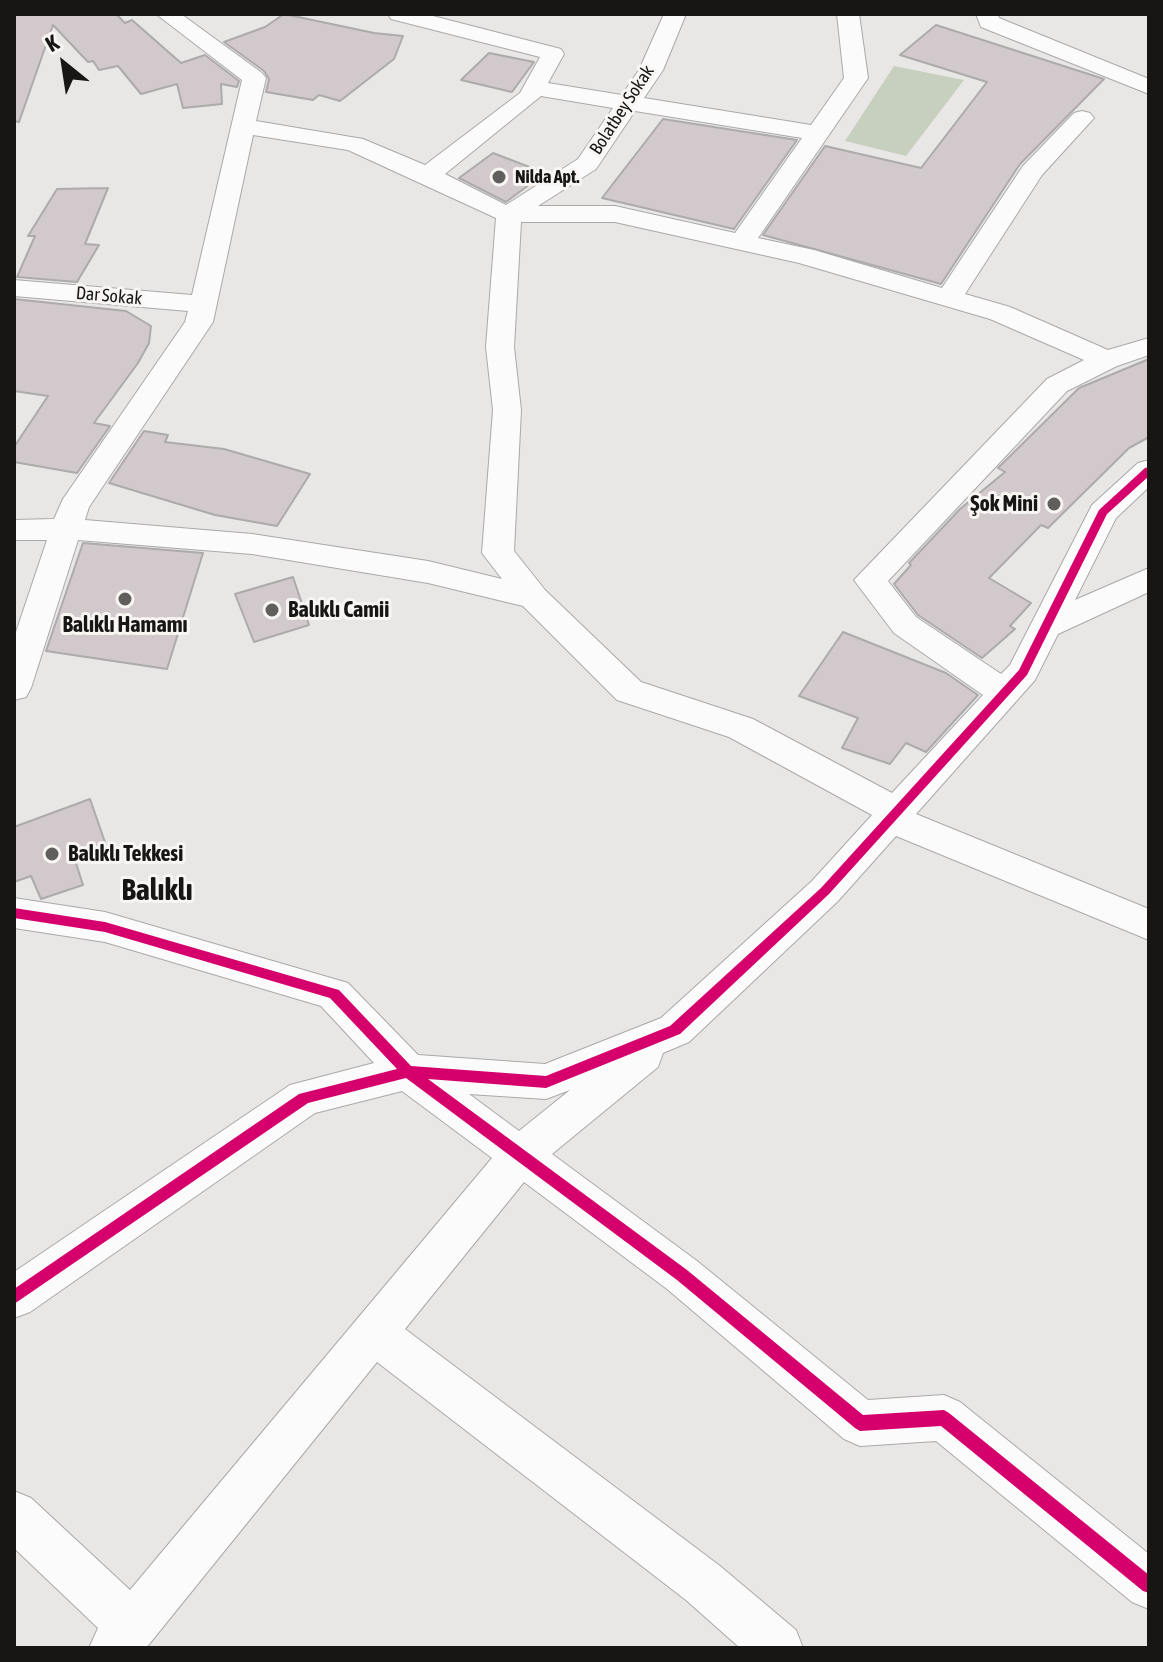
<!DOCTYPE html>
<html>
<head>
<meta charset="utf-8">
<style>
  body { margin:0 }
  #map { position:relative; width:1163px; height:1662px; overflow:hidden; background:#e9e7e6; font-family:"Asap Condensed",sans-serif }
  canvas { display:block }
  .frame { position:absolute; inset:0; border:16px solid #171615; pointer-events:none }
  .north { position:absolute; left:24px; top:24px; width:80px; height:80px; -webkit-text-stroke:6px #f8f5f3; paint-order:stroke; rotate:330deg; font-size:22px; font-weight:700; line-height:32px; text-align:center; color:#171615 }
  .north::after { content:''; display:block; margin:auto; width:28px; height:36px; background:#171615; clip-path:polygon(50% 0,100% 100%,50% 72%,0 100%) }
</style>
</head>
<body>
<div id="map">
<canvas width="1163" height="1662"></canvas>
<div class="frame"></div>
<div class="north">K</div>
</div>
<script>
const context = document.querySelector('canvas').getContext('2d');
context.lineJoin = 'round';
function paint(path, color) {
  context.fillStyle = color;
  context.fill(path, 'evenodd');
}
function shape(rows) {
  const path = new Path2D();
  for (const r of rows) {
    path.moveTo(r[0], r[1]);
    for (let i = 2; i < r.length; i += 2) path.lineTo(r[i], r[i + 1]);
  }
  return path;
}
function trace(path, color, width, dash) {
  context.strokeStyle = color;
  context.lineWidth = width;
  context.lineCap = dash ? 'butt' : 'round';
  context.setLineDash(dash || []);
  context.stroke(path);
}
function drawText(font, color, halo, rows, align = 'center') {
  context.font = font + ' "Asap Condensed",sans-serif';
  context.lineWidth = 6;
  context.setLineDash([]);
  context.textBaseline = 'middle';
  context.strokeStyle = halo;
  context.fillStyle = color;
  for (const [text, x, y, turn = 0] of rows) {
    context.save();
    context.translate(x, y);
    context.rotate((+turn || 0) * Math.PI / 180);
    context.textAlign = isNaN(turn) ? turn : align;
    if (halo) context.strokeText(text, 0, 0);
    context.fillText(text, 0, 0);
    context.restore();
  }
}
paint(shape([
  [894,66,964,80,906,156,845,141]
]), '#c7cfbe');
const building = shape([
  [14,14,116,14,125,23,132,20,181,63,205,55,239,81,237,87,221,84,222,104,183,108,177,84,141,94,118,66,99,70,93,61,88,62,53,25,19,122,14,121,14,14],
  [284,14,374,33,403,36,394,59,340,101,319,95,313,100,266,92,269,79,264,71,224,42,265,27,284,14],
  [936,25,1104,79,1020,164,941,284,763,235,825,146,921,168,987,82,900,55,936,25],
  [489,53,534,62,512,92,461,80,489,53],
  [663,119,797,140,734,229,602,198,663,119],
  [493,153,545,173,506,202,459,178,493,153],
  [108,188,85,244,99,245,77,282,17,277,35,236,28,236,57,189,108,188],
  [14,299,126,311,151,326,149,343,138,363,94,423,110,426,77,473,14,462,14,447,48,396,14,391,14,299],
  [1149,359,1149,437,1129,448,1048,528,1041,525,989,578,1031,603,1010,626,1015,629,982,658,918,615,894,584,911,565,909,563,960,509,1005,472,998,468,1079,388,1149,359],
  [144,431,168,435,165,442,224,449,310,474,277,526,215,515,109,483,144,431],
  [83,543,203,553,167,669,46,651,83,543],
  [293,577,309,625,254,642,235,594,293,577],
  [843,632,946,673,978,695,926,752,906,743,890,764,842,748,858,718,799,696,843,632],
  [90,799,107,848,75,860,83,885,41,899,31,876,14,882,14,827,90,799]
]);
paint(building, '#d2c9cd');
trace(building, '#acaaab', 2);
const minor = shape([
  [156,14,181,14,262,73,266,78,256,121,363,139,425,165,520,93,540,57,391,19,388,14,425,14,561,49,564,54,548,83,622,95,639,70,664,14,686,14,663,70,644,98,811,125,844,78,837,14,859,14,868,78,758,238,814,250,942,288,1023,166,1074,113,1082,111,1090,113,1094,118,1042,175,965,294,1010,307,1108,350,1149,338,1149,355,1117,366,1067,391,888,581,916,617,1001,674,1010,665,1092,505,1138,463,1149,460,1149,487,1116,518,1075,600,1149,568,1149,592,1058,634,1035,680,916,814,1149,909,1149,940,896,836,838,901,689,1042,663,1053,658,1067,552,1154,697,1261,868,1400,944,1395,960,1402,1149,1554,1149,1609,1132,1602,936,1441,860,1446,844,1439,667,1289,524,1182,405,1329,720,1566,796,1630,803,1648,740,1648,686,1600,377,1362,146,1648,89,1648,98,1628,14,1548,14,1491,31,1498,130,1590,492,1158,402,1091,315,1113,30,1312,14,1318,14,1272,290,1085,374,1063,321,1006,105,942,14,928,14,898,105,912,348,983,418,1055,545,1064,661,1018,812,881,872,815,729,737,617,700,523,606,428,583,252,554,78,540,31,688,26,697,14,700,14,638,47,540,14,540,14,520,54,519,63,499,185,322,188,311,14,296,14,280,192,295,242,80,156,14],
  [541,96,613,108,578,159,506,205,445,174,541,96],
  [635,111,802,138,735,233,615,206,538,206,596,169,635,111],
  [253,135,348,150,496,218,486,347,493,410,482,553,502,579,428,561,252,534,85,520,89,507,213,322,253,135],
  [521,222,615,222,799,263,990,319,1084,360,1047,379,854,580,894,633,983,695,892,793,753,719,641,682,545,590,514,551,521,410,514,347,521,222],
  [570,1090,519,1131,469,1094,546,1099,570,1090],
  [976,14,998,14,999,18,1149,79,1149,94,981,27,976,14]
]);
trace(minor, '#aaa8a8', 2);
paint(minor, '#fcfbfb');
paint(shape([
  [1149,467,1149,476,1107,514,1027,675,829,894,680,1034,546,1088,428,1079,687,1270,863,1415,944,1410,949,1413,1149,1575,1149,1593,1143,1591,941,1426,860,1431,855,1428,677,1280,406,1078,308,1103,14,1304,14,1289,299,1094,397,1069,330,998,105,932,14,918,14,908,105,922,339,990,411,1066,546,1076,670,1026,821,888,1019,670,1099,510,1145,468,1149,467]
]), '#d6006c');
for (const [x, y, r, color] of [
  [499,177,8,"#605f5e"],
  [1054,504,8,"#605f5e"],
  [125,599,8,"#605f5e"],
  [272,610,8,"#605f5e"],
  [52,854,8,"#605f5e"]
]) {
  const dot = new Path2D();
  dot.arc(x, y, r, 0, 2 * Math.PI);
  context.fillStyle = color;
  context.fill(dot);
  trace(dot, '#f8f5f3', 3);
}
drawText('18px', '#171615', '#f8f5f3', [
  ["Bolatbey Sokak",622,110,-57],
  ["Dar Sokak",109,296,5]
]);
drawText('bold 18px', '#171615', '#f8f5f3', [
  ["Nilda Apt.",515,177]
], 'left');
drawText('bold 22px', '#171615', '#f8f5f3', [
  ["Şok Mini",1038,504,"right"],
  ["Balıklı Camii",288,610],
  ["Balıklı Hamamı",125,625,"center"],
  ["Balıklı Tekkesi",68,854]
], 'left');
drawText('bold 30px', '#171615', '#f8f5f3', [
  ["Balıklı",157,891]
]);
</script>
</body>
</html>
